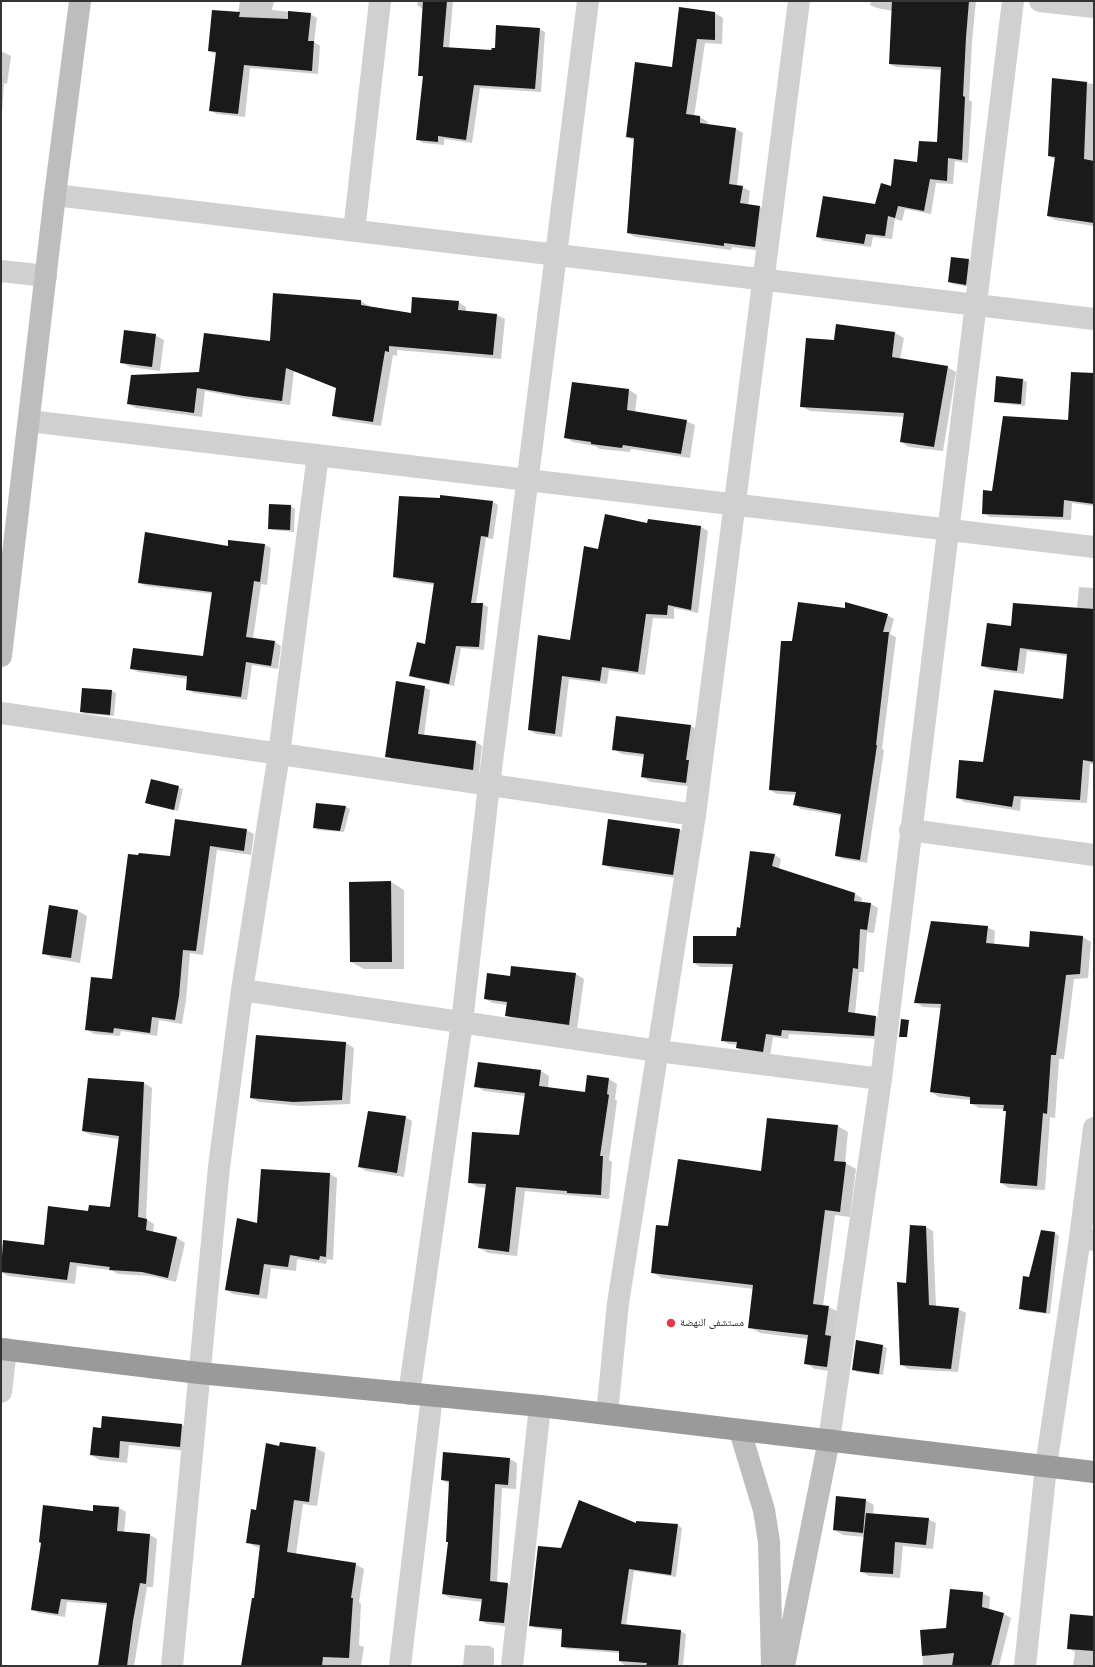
<!DOCTYPE html>
<html>
<head>
<meta charset="utf-8">
<style>
  body { margin:0 }
  #map { position:relative; width:1095px; height:1667px; overflow:hidden; background:#fff; font-family:"Golos Text",sans-serif }
  canvas { display:block }
  .frame { position:absolute; inset:0; border:2px solid #333; pointer-events:none }
</style>
</head>
<body>
<div id="map">
<canvas width="1095" height="1667"></canvas>
<div class="frame"></div>
</div>
<script>
const context = document.querySelector('canvas').getContext('2d');
context.lineJoin = 'round';
function paint(path, color) {
  context.fillStyle = color;
  context.fill(path, 'evenodd');
}
function shape(rows) {
  const path = new Path2D();
  for (const r of rows) {
    path.moveTo(r[0], r[1]);
    for (let i = 2; i < r.length; i += 2) path.lineTo(r[i], r[i + 1]);
  }
  return path;
}
function trace(path, color, width, dash) {
  context.strokeStyle = color;
  context.lineWidth = width;
  context.lineCap = dash ? 'butt' : 'round';
  context.setLineDash(dash || []);
  context.stroke(path);
}
function drawText(font, color, halo, rows, align = 'center') {
  context.font = font + ' "Golos Text","Noto Naskh Arabic",sans-serif';
  context.lineWidth = 4;
  context.setLineDash([]);
  context.textBaseline = 'middle';
  context.strokeStyle = halo;
  context.fillStyle = color;
  for (const [text, x, y, turn = 0] of rows) {
    context.save();
    context.translate(x, y);
    context.rotate((+turn || 0) * Math.PI / 180);
    context.textAlign = isNaN(turn) ? turn : align;
    if (halo) context.strokeText(text, 0, 0);
    context.fillText(text, 0, 0);
    context.restore();
  }
}
paint(shape([
  [240,1,274,1,272,10,310,14,317,18,314,42,320,46,318,74,250,68,245,117,217,114,210,110,216,54,209,51,238,13],
  [418,1,453,1,449,48,492,52,539,29,545,32,541,92,480,88,472,143,444,139,444,145,423,143,417,139,424,78,419,75,423,9,417,5],
  [871,1,976,1,972,41,969,100,972,102,968,163,955,161,953,184,936,183,931,214,905,209,902,221,895,219,892,239,873,237,871,247,824,241,817,237,876,205,891,188,938,143,942,70,896,67,890,64,893,11,877,8,870,5],
  [680,8,715,13,723,18,722,44,705,43,694,117,700,117,708,122,707,125,736,129,743,133,737,186,742,187,750,191,748,205,760,207,768,211,763,251,732,247,731,250,635,237,628,233,635,141,627,137,672,68],
  [1,51,11,56,7,84,4,83,1,128],
  [1052,79,1094,84,1094,226,1055,220,1048,216,1056,160,1049,156],
  [968,260,973,262,970,287,953,284,949,282],
  [361,301,369,306,369,308,412,314,458,302,466,307,466,311,497,315,505,319,501,359,397,350,397,356,393,355,381,426,341,420,333,415,337,388,294,371,290,405,253,400,205,391,202,417,136,408,128,404,271,342],
  [836,325,895,333,904,338,900,359,947,367,956,372,943,451,909,447,901,442,905,417,810,411,801,406,834,341],
  [155,335,164,340,160,371,130,367,121,362],
  [1094,374,1094,506,1072,503,1071,520,990,517,983,513,992,492,1069,421],
  [1023,380,1027,382,1025,406,999,403,995,401],
  [573,383,629,390,637,395,635,413,686,421,695,425,690,458,631,449,630,452,600,449,595,446,573,442,565,437],
  [493,502,498,505,493,539,486,538,476,604,483,604,488,607,484,650,461,648,454,686,415,678,410,675,426,645,434,585,399,580,394,577],
  [270,505,291,506,295,509,294,532,273,530,269,528],
  [648,520,701,527,708,531,698,613,674,608,674,619,653,618,645,675,609,670,607,684,569,679,562,737,536,734,529,730,570,641,599,550,648,525],
  [229,541,265,545,271,548,267,585,261,584,253,639,275,642,281,646,278,669,252,665,247,700,194,693,187,689,188,679,138,672,132,669,203,657,213,594,146,586,139,582,229,548],
  [1079,587,1094,588,1094,764,1090,764,1087,803,1021,799,1020,811,964,802,957,797,984,763,1064,700,1068,656,1027,651,1024,674,990,670,982,666,1012,628,1077,609],
  [887,615,894,619,890,634,896,637,882,749,884,750,867,863,843,859,836,855,842,816,801,809,795,805,796,795,777,794,770,790,793,642],
  [424,687,430,690,424,736,476,742,482,746,479,773,393,760,387,756],
  [112,691,116,693,114,716,85,714,81,711],
  [691,726,699,731,695,787,651,782,642,777,645,757,622,754,613,749],
  [152,781,183,789,178,811,151,805,147,803],
  [346,807,350,809,344,832,318,830,314,827],
  [246,830,254,834,251,855,217,850,203,955,190,953,186,1000,182,1024,159,1020,157,1036,121,1031,120,1036,94,1034,86,1029,113,980,171,857],
  [680,830,688,835,682,879,612,869,603,864],
  [751,852,775,855,781,859,779,869,855,894,862,898,861,903,871,904,878,908,874,933,867,932,864,972,859,972,855,1014,876,1017,883,1021,880,1039,789,1034,788,1039,773,1037,770,1055,744,1052,737,1048,738,1045,729,1044,722,1040,733,967,700,967,694,963,737,937,741,929],
  [391,882,404,890,404,969,364,969,351,962],
  [50,906,78,911,87,916,80,963,52,958,43,953],
  [987,927,995,931,994,945,1030,948,1031,932,1083,937,1091,942,1088,978,1074,979,1064,1059,1059,1059,1055,1118,1050,1117,1045,1190,1009,1188,1001,1183,1007,1112,1004,1109,979,1108,971,1103,971,1100,939,1097,931,1092,941,1008,923,1007,915,1002],
  [512,967,576,974,584,979,577,1029,514,1020,506,1015,508,1005,493,1003,485,999,511,977],
  [256,1036,346,1043,354,1048,350,1104,302,1106,259,1102,251,1098],
  [541,1071,549,1076,548,1088,585,1093,609,1079,617,1084,615,1099,617,1101,609,1160,612,1162,609,1199,525,1191,517,1256,488,1253,479,1248,486,1188,478,1187,469,1182,520,1136,525,1096,484,1091,476,1086],
  [89,1080,144,1083,152,1088,146,1219,154,1224,153,1233,177,1238,185,1243,176,1282,151,1276,118,1274,111,1270,77,1266,75,1284,8,1276,1,1272,4,1241,45,1246,89,1212,111,1208,119,1139,91,1135,83,1131],
  [405,1117,412,1121,404,1177,366,1171,359,1167],
  [768,1119,838,1126,848,1132,845,1163,856,1169,850,1217,835,1215,823,1306,828,1307,839,1312,837,1372,815,1369,805,1363,809,1339,760,1333,749,1327,754,1289,662,1278,652,1272,669,1228,762,1172],
  [262,1170,330,1174,337,1178,333,1260,327,1259,326,1264,297,1259,296,1271,271,1268,267,1299,233,1294,226,1290,258,1225],
  [911,1226,926,1227,933,1231,936,1307,958,1309,966,1313,958,1372,908,1369,901,1364],
  [1055,1233,1059,1236,1050,1314,1024,1311,1020,1308,1030,1278],
  [883,1346,887,1348,883,1375,857,1372,853,1369],
  [103,1417,182,1425,191,1430,189,1451,129,1445,127,1463,100,1460,91,1455,102,1429],
  [281,1443,316,1448,325,1453,317,1506,303,1504,296,1554,355,1564,364,1569,359,1602,361,1604,359,1645,364,1647,361,1666,242,1666,254,1599,261,1548,256,1547,247,1542],
  [444,1453,510,1459,517,1463,516,1489,502,1488,497,1583,508,1584,515,1589,511,1627,487,1624,480,1620,482,1602,450,1598,443,1594,449,1543,450,1484,442,1480],
  [865,1500,874,1505,873,1514,928,1519,936,1523,933,1549,903,1546,900,1578,869,1576,862,1572,865,1537,843,1535,834,1530],
  [119,1508,126,1512,124,1533,150,1535,157,1539,153,1587,147,1587,134,1666,99,1666,108,1605,67,1602,65,1617,39,1613,32,1609,94,1512],
  [637,1524,677,1525,682,1528,676,1577,634,1571,626,1626,681,1631,686,1634,683,1666,625,1665,620,1662,620,1653,567,1649,562,1646,563,1631,535,1628,530,1625,561,1549],
  [982,1593,990,1597,989,1610,1004,1614,1011,1618,999,1666,923,1666,921,1631,947,1629],
  [1094,1617,1094,1666,1073,1666,1075,1652,1068,1648],
  [465,1645,490,1646,494,1649,494,1666,463,1666]
]), '#0003');
paint(shape([
  [423,1,447,1,443,47,491,50,492,48,495,48,496,25,540,28,535,89,474,85,466,140,438,136,438,142,416,140,423,76,418,76],
  [892,1,969,1,966,37,963,96,965,97,962,160,948,158,947,181,930,179,924,211,898,206,895,218,888,216,885,236,866,234,864,244,816,237,823,196,875,204,881,183,891,186,894,159,917,162,919,141,937,142,941,67,889,64],
  [679,7,715,12,715,40,697,39,686,114,700,116,700,123,736,128,729,184,743,186,740,203,760,206,755,247,724,243,724,246,627,233,634,138,626,137,635,62,672,67],
  [212,10,240,12,239,17,288,19,288,11,311,13,308,41,314,41,312,71,244,65,238,114,209,111,216,52,208,51],
  [1052,78,1087,82,1084,159,1094,161,1094,223,1047,216,1055,157,1048,156],
  [951,257,969,259,966,285,948,282],
  [273,293,361,300,361,305,411,313,412,297,459,301,458,310,497,314,493,355,389,346,389,352,385,351,373,422,332,416,336,388,286,368,282,401,244,396,197,388,194,413,127,404,131,375,199,372,204,333,270,341],
  [836,324,895,332,892,357,948,366,934,447,900,442,904,413,800,407,806,338,834,340],
  [124,330,156,334,152,367,120,363],
  [1071,372,1094,373,1094,504,1064,500,1063,517,982,514,983,490,992,491,1003,416,1068,420],
  [996,376,1023,379,1021,404,994,402],
  [572,382,629,389,627,410,687,420,681,454,623,445,622,448,591,444,591,442,564,438],
  [440,495,493,501,488,537,481,536,471,603,483,603,479,647,456,646,449,684,409,676,417,642,425,644,434,583,393,577,399,496,440,498],
  [269,504,291,505,290,530,268,529],
  [605,514,647,523,648,519,701,526,691,610,668,605,667,615,646,614,638,672,602,667,600,681,562,676,555,734,528,730,538,635,570,640,584,546,598,549],
  [145,532,228,546,228,540,265,544,260,582,254,581,246,637,275,641,271,666,246,662,241,697,186,690,187,676,130,669,133,648,203,656,212,592,138,583],
  [798,602,845,608,845,602,888,614,883,632,889,632,876,745,877,745,860,860,835,856,841,814,793,805,796,792,769,790,781,641,792,641],
  [1013,603,1094,609,1094,762,1083,760,1080,800,1014,796,1012,807,956,798,959,760,983,762,994,690,1063,699,1067,654,1020,648,1017,671,981,666,987,623,1011,626],
  [396,681,425,686,418,734,476,741,473,770,385,757],
  [82,688,112,690,110,715,80,712],
  [616,716,691,725,686,760,689,760,686,783,641,777,644,754,612,750],
  [151,779,179,786,174,810,145,803],
  [316,803,346,806,340,831,313,828],
  [175,819,247,829,244,851,210,846,196,951,183,950,179,996,175,1020,152,1017,150,1033,114,1028,113,1033,85,1030,91,977,112,979,128,854,138,855,139,853,170,856],
  [608,819,680,829,673,875,602,865],
  [750,851,775,854,772,866,855,893,854,901,871,903,867,930,860,929,858,969,853,968,848,1012,876,1016,874,1036,782,1030,781,1036,766,1034,763,1052,736,1048,737,1042,721,1041,733,964,693,963,693,936,736,936,737,927,740,928],
  [391,881,392,962,350,962,349,882],
  [49,905,78,910,71,958,42,954],
  [931,921,988,926,986,943,1029,947,1030,931,1083,936,1080,974,1066,975,1056,1055,1051,1055,1047,1114,1043,1113,1037,1186,1000,1183,1006,1111,1003,1111,1004,1105,970,1104,970,1097,930,1092,941,1004,914,1003],
  [511,966,576,973,569,1025,505,1016,507,1002,484,999,487,973,510,976],
  [901,1019,909,1020,907,1037,899,1037],
  [256,1035,346,1042,342,1100,293,1102,250,1098],
  [478,1062,541,1070,539,1086,585,1092,587,1075,609,1078,607,1094,609,1095,600,1156,603,1156,601,1195,567,1193,567,1191,516,1187,509,1252,478,1248,486,1184,468,1183,472,1132,519,1135,525,1093,474,1087],
  [88,1078,144,1082,138,1217,147,1219,146,1230,177,1237,168,1278,142,1272,109,1270,110,1267,70,1262,67,1280,1,1272,3,1240,44,1245,48,1206,88,1211,89,1205,110,1207,119,1136,82,1131],
  [368,1111,406,1116,397,1173,358,1167],
  [767,1118,838,1125,834,1161,846,1162,840,1212,825,1210,813,1304,829,1306,825,1335,831,1336,827,1367,804,1364,808,1335,748,1328,753,1285,651,1273,656,1225,668,1226,678,1159,761,1171],
  [261,1169,330,1173,326,1257,320,1256,319,1260,290,1255,288,1267,264,1264,259,1295,225,1290,237,1218,257,1223],
  [910,1225,926,1226,929,1305,959,1308,951,1369,900,1365,897,1282,906,1283],
  [1041,1230,1055,1232,1046,1313,1019,1309,1023,1276,1029,1277],
  [856,1340,883,1345,879,1374,852,1370],
  [102,1416,182,1424,180,1447,120,1441,119,1458,90,1455,93,1427,101,1428],
  [280,1442,316,1447,309,1502,294,1500,287,1552,356,1563,351,1598,353,1598,349,1658,323,1657,322,1666,241,1666,252,1598,254,1598,260,1545,246,1543,251,1509,256,1510,266,1443,279,1446],
  [443,1452,510,1458,508,1485,495,1484,490,1581,508,1583,504,1623,479,1621,482,1599,442,1594,448,1542,446,1542,449,1481,441,1480],
  [836,1496,866,1499,863,1533,833,1530],
  [579,1500,636,1523,636,1521,678,1524,671,1575,629,1569,621,1624,681,1630,678,1666,646,1666,647,1663,619,1661,619,1651,561,1647,562,1629,529,1626,538,1546,561,1548],
  [43,1505,93,1511,93,1505,119,1507,117,1531,150,1534,146,1584,140,1583,133,1621,127,1666,98,1666,107,1603,61,1599,58,1614,31,1610,41,1543,39,1542],
  [866,1513,929,1518,926,1545,895,1542,893,1574,860,1572],
  [950,1589,983,1592,982,1607,1004,1613,991,1666,952,1666,954,1653,922,1656,920,1630,946,1628],
  [1070,1614,1094,1616,1094,1651,1067,1649]
]), '#1a1a1a');
trace(shape([
  [1040,1,1094,7],
  [55,195,1094,319],
  [354,231,380,1],
  [1,271,46,276],
  [29,421,1094,547],
  [1,713,695,815],
  [910,830,1094,855],
  [242,990,658,1051,881,1079],
  [1094,1240,1080,1238,1094,1128],
  [1,1392,6,1349],
  [409,1394,462,1022,489,785,588,1],
  [607,1414,618,1303,695,815,799,1],
  [829,1440,881,1079,1013,1],
  [172,1666,219,1167,242,990,279,754,318,455],
  [400,1666,432,1396],
  [512,1666,540,1406],
  [1025,1666,1046,1466,1080,1238]
]), '#d0d0d0', 22);
trace(shape([
  [1,656,55,195,80,1],
  [740,1431,764,1510,769,1542,772,1666],
  [784,1666,829,1440]
]), '#bdbdbd', 22);
trace(shape([
  [1,1349,199,1373,540,1406,1094,1472]
]), '#9a9a9a', 22);
for (const [x, y, r, color] of [
  [671,1323,5,"#e63946"]
]) {
  const dot = new Path2D();
  dot.arc(x, y, r, 0, 2 * Math.PI);
  context.fillStyle = color;
  context.fill(dot);
  trace(dot, '#fff', 1.5);
}
drawText('11px', '#333', '#fff', [
  ["مستشفى النهضة",680,1323]
], 'left');
</script>
</body>
</html>
